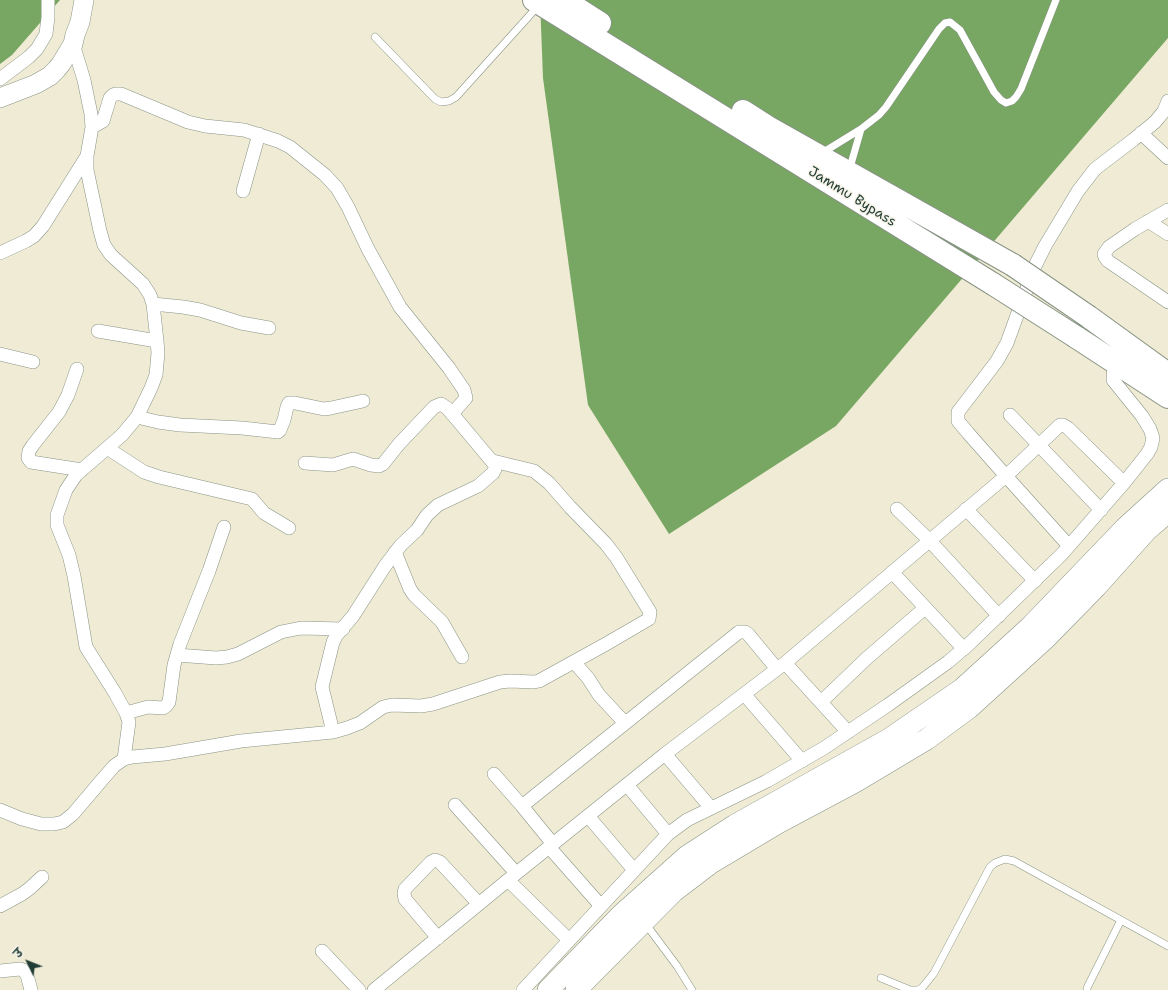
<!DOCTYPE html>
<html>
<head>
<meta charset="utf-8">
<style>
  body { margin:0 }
  #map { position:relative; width:1168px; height:990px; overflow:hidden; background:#f0ebd5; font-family:"Shantell Sans","Playpen Sans Deva",sans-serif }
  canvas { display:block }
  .north { position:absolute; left:8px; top:942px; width:40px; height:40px; -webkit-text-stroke:3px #f7f3e8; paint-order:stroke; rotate:313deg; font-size:11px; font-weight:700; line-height:16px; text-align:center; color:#1f3d34 }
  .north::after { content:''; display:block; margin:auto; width:14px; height:18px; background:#1f3d34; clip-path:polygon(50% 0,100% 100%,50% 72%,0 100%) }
</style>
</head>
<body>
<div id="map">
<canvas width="1168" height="990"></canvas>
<div class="north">उ</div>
</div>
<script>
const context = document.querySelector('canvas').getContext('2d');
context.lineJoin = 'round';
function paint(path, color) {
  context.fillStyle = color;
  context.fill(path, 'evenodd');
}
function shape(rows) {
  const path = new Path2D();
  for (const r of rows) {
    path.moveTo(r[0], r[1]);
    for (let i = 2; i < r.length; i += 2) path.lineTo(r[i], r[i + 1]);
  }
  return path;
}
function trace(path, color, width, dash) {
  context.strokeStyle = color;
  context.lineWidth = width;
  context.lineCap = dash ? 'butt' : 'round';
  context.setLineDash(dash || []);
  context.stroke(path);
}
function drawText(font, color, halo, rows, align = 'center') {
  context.font = font + ' "Shantell Sans",sans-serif';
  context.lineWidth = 3;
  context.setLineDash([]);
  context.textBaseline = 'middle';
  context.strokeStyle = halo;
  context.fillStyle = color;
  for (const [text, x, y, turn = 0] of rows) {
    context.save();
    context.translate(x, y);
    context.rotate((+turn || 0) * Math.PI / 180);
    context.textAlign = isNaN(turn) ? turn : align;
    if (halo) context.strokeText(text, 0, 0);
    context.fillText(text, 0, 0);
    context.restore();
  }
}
paint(shape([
  [0,0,60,0,12,55,0,64],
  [540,0,1168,0,1168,38,836,426,669,534,588,405,543,78]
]), '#77a762');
const service = shape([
  [375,37,435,99,441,102,449,101,456,97,539,5],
  [822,153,861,129,879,115,886,107,939,29,945,23,950,22,960,30,994,92,1001,100,1006,103,1012,101,1016,97,1021,89,1056,0],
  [849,171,861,129],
  [645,923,677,966,692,990],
  [881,978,910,990,918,990,922,988,934,973,990,867,995,863,1005,859,1014,861,1168,946],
  [1087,988,1121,920]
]);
const minor = shape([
  [73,44,84,80,91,114,92,127,87,156,87,170,100,231,104,245,111,255,143,284,150,295,153,304,157,341,158,353,156,375,151,388,137,417,122,435,76,475,66,490,57,515,57,525,69,555,74,576,86,647,115,693,126,713,129,722,124,759],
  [0,79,29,57,37,49,46,34,48,17,48,0],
  [92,127,103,121,110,98,113,95,116,94,121,94,188,122,205,126,244,130,278,141,290,147,325,175,337,188,348,207,368,249,400,307,449,368,464,390,466,398,452,414],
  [1141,133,1168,158],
  [243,191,259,134],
  [1168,210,1135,229,1109,247,1104,254,1105,257,1108,261,1168,302],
  [1148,221,1168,234],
  [0,253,26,241,34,236,43,226,87,156],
  [153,304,183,307,200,310,241,323,269,328],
  [98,331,157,341],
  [0,354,33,362],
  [77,369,68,395,59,412,33,445,29,451,28,458,31,462,82,470],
  [1010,415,1101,510],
  [137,417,158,422,180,425,242,428,278,432,280,430,284,420,287,407,289,403,295,403,324,409,331,408,363,401],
  [107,448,144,472,159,477,252,499,264,513,289,528],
  [305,463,333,465,353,459,371,465,379,466,383,464,399,444,434,407,441,404,447,408,459,422,495,465,495,469,493,473,478,486,438,505,427,515,417,530,401,545,385,566,353,616,336,636,333,642,322,687,333,732],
  [897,509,929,540,999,616],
  [966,509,1035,581],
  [1069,546,1006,476,968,433,958,421,958,412,997,361,1007,343,1035,266,1045,246,1078,191,1095,169,1133,140,1155,122,1164,111,1168,101],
  [395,552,410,589,414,595,442,622,462,657],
  [892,572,964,649],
  [177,655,216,658,227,657,238,654,281,632,301,628,343,629],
  [574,662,588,678,599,695,625,723],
  [785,663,1006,476,1060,425,1063,425,1068,428,1124,483],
  [744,694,802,761],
  [821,702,867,658,925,608],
  [126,713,148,707,163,708,166,706,169,702,174,665,180,644,209,571,224,527],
  [665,754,711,808],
  [494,774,522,806,553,844],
  [627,785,668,834],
  [455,805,516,873],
  [522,806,739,632,745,632,748,634,777,669],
  [0,810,22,819,41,824,54,824,63,822,73,814,101,781,114,766,124,759,132,757,165,754,241,741,333,732,347,728,360,723,383,707,392,705,421,706,433,704,500,682,510,681,534,682,539,681,606,644,649,619,650,612,616,557,606,544,570,507,549,483,534,471,493,461],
  [588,816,634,870],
  [549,847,601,906],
  [508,880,665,754,785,663,848,732],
  [0,906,22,894,29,889,42,877],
  [438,938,405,899,404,893,405,889,431,862,435,860,440,862,479,904],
  [322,951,359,990],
  [0,971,20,969,23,970,27,975,31,990],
  [374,990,508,880,569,940],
  [523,990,668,834,687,820,767,781,824,748,888,705,948,662,968,645,1062,554,1124,483,1147,454,1151,447,1153,438,1150,429,1142,416,1113,380,1114,362]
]);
const secondary = shape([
  [0,98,36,84,50,76,56,70,61,64,73,44,75,35,80,22,84,0]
]);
const primary = shape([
  [548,990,621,915,687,856,735,825,889,739,962,689,1029,628,1125,528,1168,489],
  [576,990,673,892,711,863,778,823,855,782,927,739,969,708,1046,638,1096,587,1147,530,1168,512]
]);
const trunk = shape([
  [534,0,993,284],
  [564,0,600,23],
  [743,111,768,127,1013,265],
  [1089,317,1168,374],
  [1076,337,1168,397]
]);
trace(service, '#889484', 8);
trace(minor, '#889484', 14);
trace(secondary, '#889484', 20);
trace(primary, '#889484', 22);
trace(trunk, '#889484', 24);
trace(service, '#fff', 7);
trace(minor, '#fff', 13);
trace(secondary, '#fff', 19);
trace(primary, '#fff', 21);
trace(trunk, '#fff', 22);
const trunkBridge = shape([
  [1013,265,1089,317],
  [993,284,1076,337]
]);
trace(trunkBridge, '#889484', 24, []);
trace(trunkBridge, '#fff', 22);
drawText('14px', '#1f3d34', '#f7f3e8', [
  ["Jammu Bypass",852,197,32]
]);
</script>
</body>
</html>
